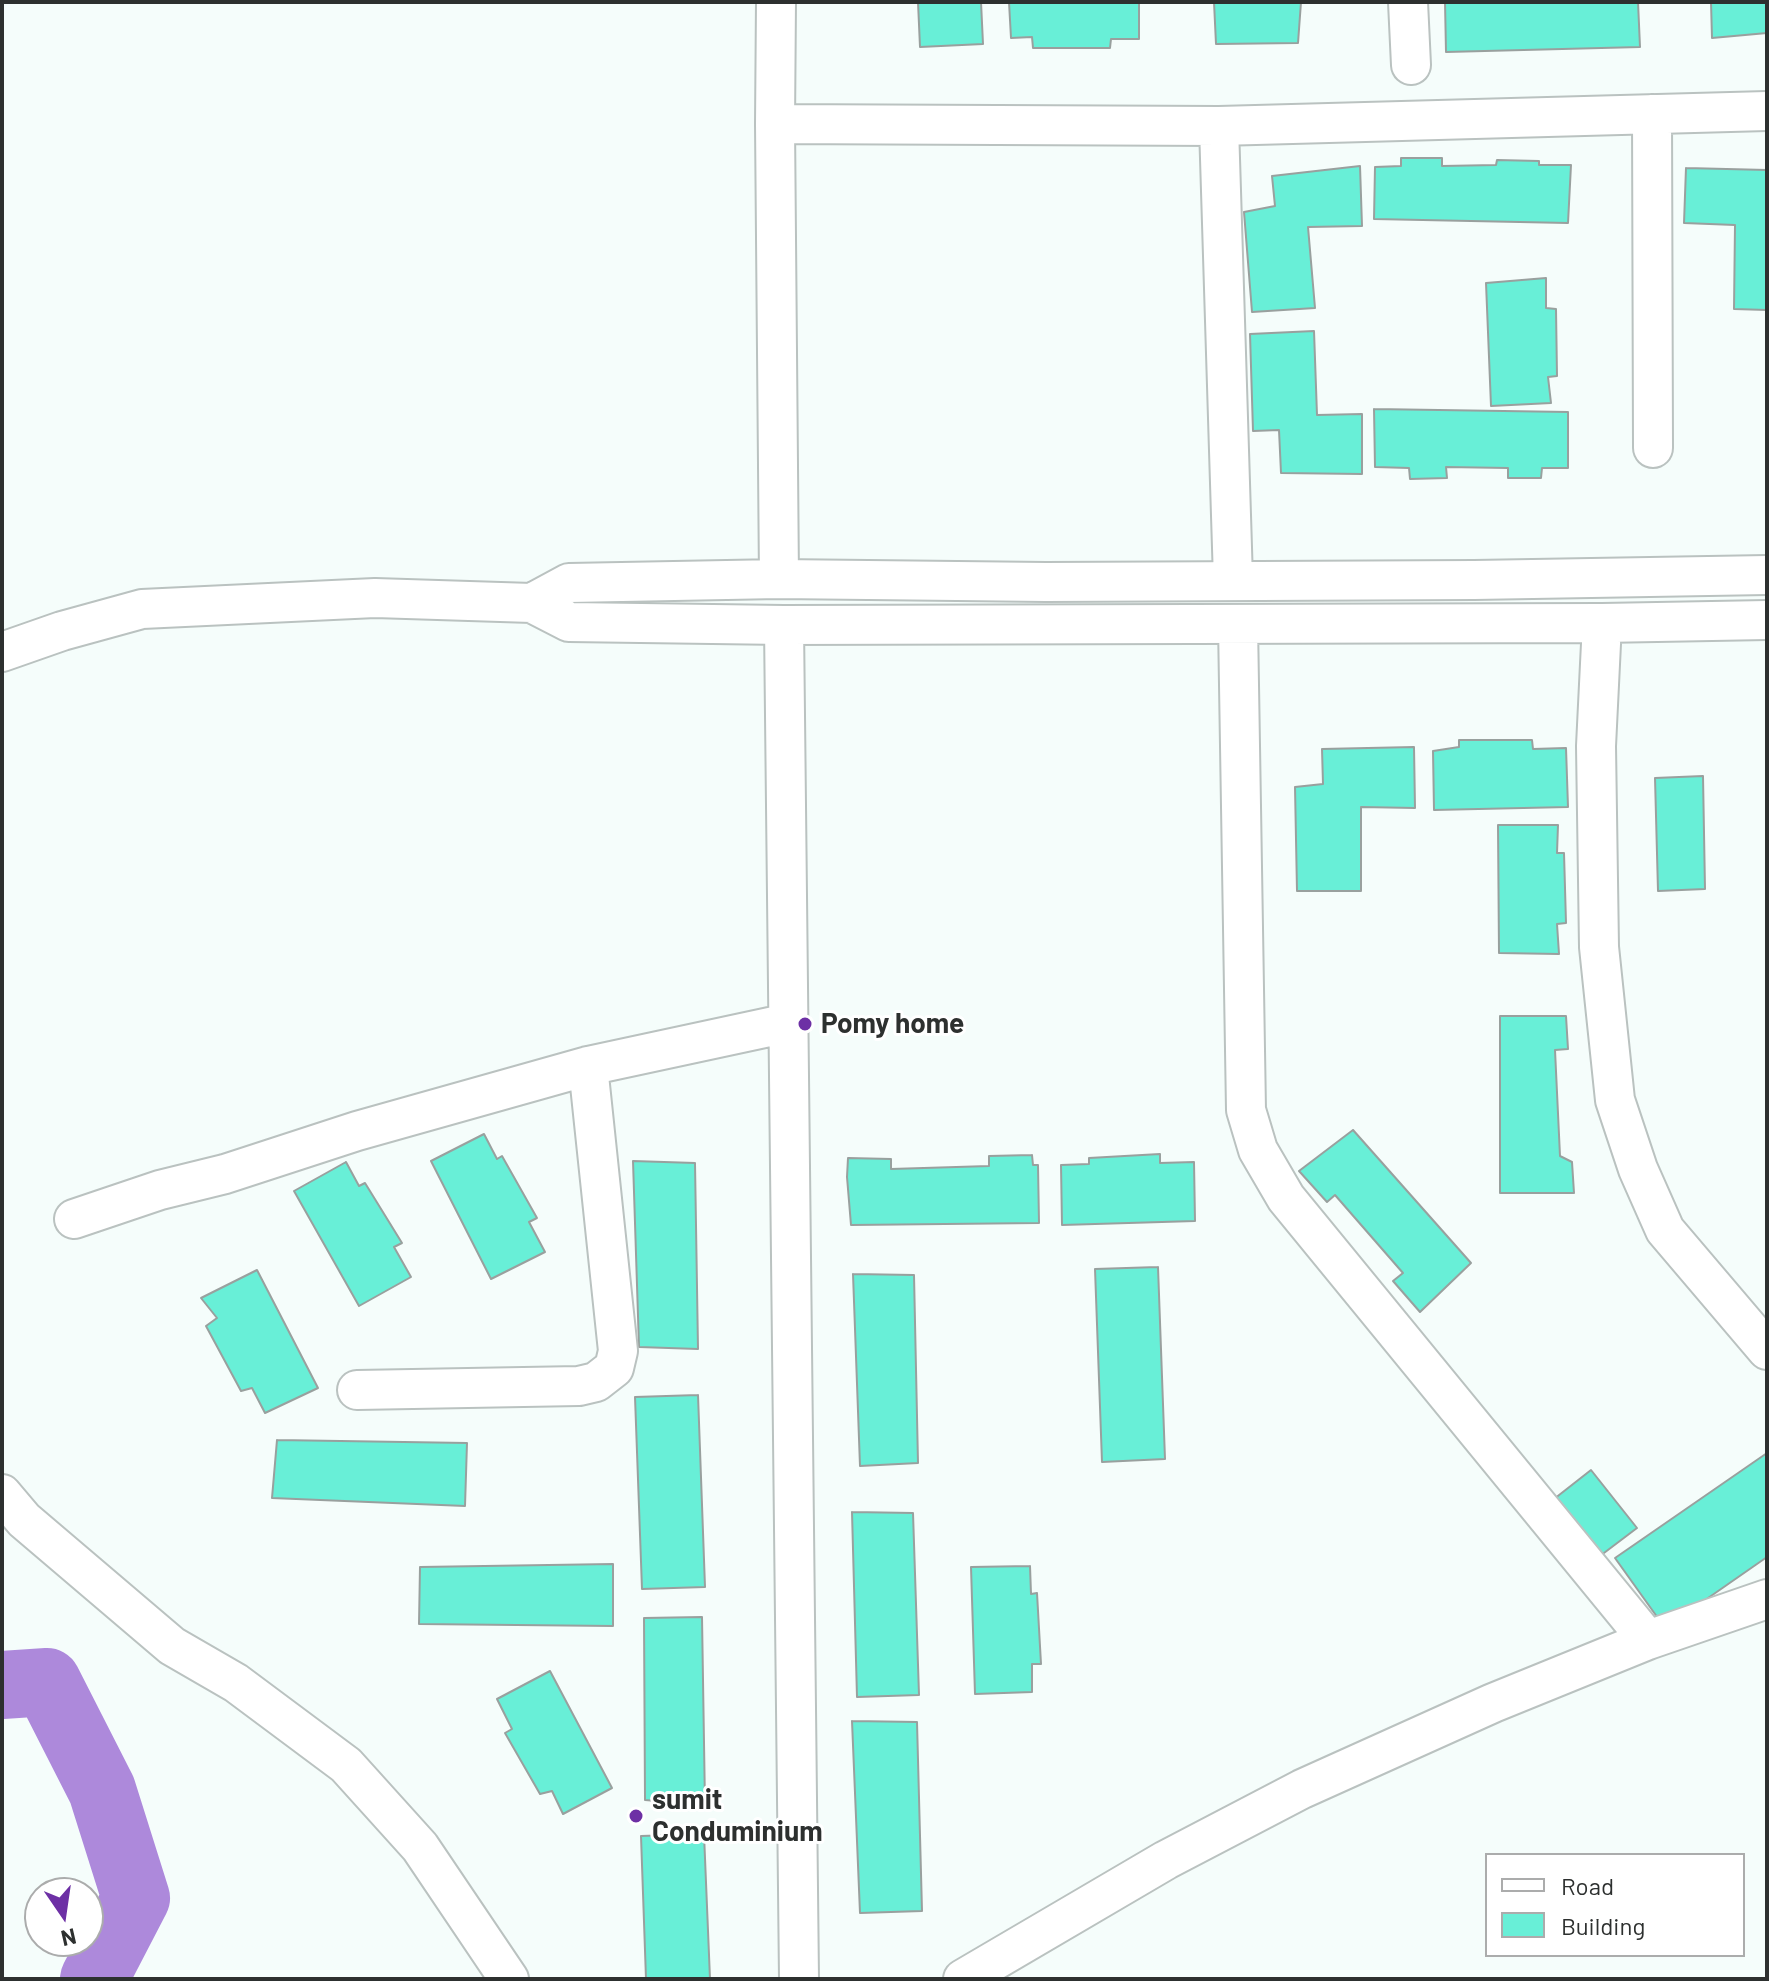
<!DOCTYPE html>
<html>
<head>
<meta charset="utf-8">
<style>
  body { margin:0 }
  #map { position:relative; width:1769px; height:1981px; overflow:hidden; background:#f5fdfb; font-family:Barlow,sans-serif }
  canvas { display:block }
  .frame { position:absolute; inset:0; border:4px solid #2d302f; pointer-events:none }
  .legend { position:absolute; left:1485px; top:1853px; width:260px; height:104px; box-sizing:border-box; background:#fff; border:2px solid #abacac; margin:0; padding:10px 14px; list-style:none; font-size:24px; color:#2d302f }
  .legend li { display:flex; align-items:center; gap:16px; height:40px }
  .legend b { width:40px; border:2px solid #abacac }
  .north { position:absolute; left:24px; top:1877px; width:80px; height:80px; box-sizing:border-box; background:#fff; border:2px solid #abacac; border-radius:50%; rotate:167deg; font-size:22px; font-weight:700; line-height:32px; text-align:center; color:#2d302f }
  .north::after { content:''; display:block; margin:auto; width:28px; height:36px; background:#6d30a5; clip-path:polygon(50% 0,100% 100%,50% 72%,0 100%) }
</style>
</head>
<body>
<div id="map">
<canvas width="1769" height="1981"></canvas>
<div class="frame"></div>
<ul class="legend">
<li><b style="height:10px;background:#fff"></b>Road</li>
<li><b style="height:22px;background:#68efd7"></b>Building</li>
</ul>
<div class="north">N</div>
</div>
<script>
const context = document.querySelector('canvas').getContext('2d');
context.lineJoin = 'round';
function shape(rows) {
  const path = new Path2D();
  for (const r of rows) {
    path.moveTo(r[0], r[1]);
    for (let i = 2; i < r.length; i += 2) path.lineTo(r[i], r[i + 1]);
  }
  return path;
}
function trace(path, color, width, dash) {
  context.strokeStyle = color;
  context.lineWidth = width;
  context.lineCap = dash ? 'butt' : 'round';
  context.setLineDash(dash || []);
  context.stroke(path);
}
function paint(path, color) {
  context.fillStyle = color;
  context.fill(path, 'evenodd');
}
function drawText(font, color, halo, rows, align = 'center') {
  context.font = font + ' Barlow,sans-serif';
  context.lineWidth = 6;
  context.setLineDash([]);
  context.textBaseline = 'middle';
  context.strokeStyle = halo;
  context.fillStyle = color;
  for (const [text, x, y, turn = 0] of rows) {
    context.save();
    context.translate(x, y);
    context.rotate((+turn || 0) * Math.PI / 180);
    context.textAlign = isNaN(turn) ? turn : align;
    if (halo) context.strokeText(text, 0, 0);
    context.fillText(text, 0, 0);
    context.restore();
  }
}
trace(shape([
  [2,1685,47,1682,102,1790,136,1898,94,1979]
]), '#ad89db', 68);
const building = shape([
  [918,2,981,2,983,44,920,47,918,2],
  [1009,2,1139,2,1139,39,1111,39,1110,48,1033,48,1032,37,1011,38,1009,2],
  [1214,2,1301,2,1298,43,1216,44,1214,2],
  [1445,2,1638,2,1640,47,1446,52,1445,2],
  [1711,2,1767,2,1767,33,1712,38,1711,2],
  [1401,158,1442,158,1442,166,1496,165,1497,160,1539,161,1539,165,1571,165,1568,223,1374,219,1375,167,1401,166,1401,158],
  [1360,166,1362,226,1308,227,1315,308,1252,312,1244,212,1275,206,1272,176,1360,166],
  [1686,168,1767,170,1767,310,1734,309,1735,225,1684,223,1686,168],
  [1546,278,1546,308,1556,309,1557,376,1548,377,1551,403,1491,406,1486,283,1546,278],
  [1314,331,1317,415,1362,414,1362,474,1281,473,1279,430,1253,431,1250,334,1314,331],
  [1374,409,1568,412,1568,468,1542,468,1541,478,1508,478,1508,468,1446,467,1447,478,1410,479,1409,468,1375,467,1374,409],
  [1459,740,1532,740,1533,749,1566,748,1568,807,1434,810,1433,751,1459,747,1459,740],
  [1414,747,1415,808,1361,807,1361,891,1297,891,1295,787,1323,784,1322,749,1414,747],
  [1703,776,1705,889,1658,891,1655,778,1703,776],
  [1498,825,1558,825,1557,853,1564,853,1566,923,1557,924,1559,954,1499,953,1498,825],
  [1500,1016,1566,1016,1568,1049,1555,1050,1560,1156,1572,1162,1574,1193,1500,1193,1500,1016],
  [1353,1130,1471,1263,1420,1312,1393,1281,1403,1273,1335,1195,1327,1202,1299,1171,1353,1130],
  [484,1134,497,1159,502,1156,537,1218,529,1222,545,1252,491,1279,431,1161,484,1134],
  [1160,1154,1160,1163,1194,1162,1195,1221,1062,1225,1061,1165,1089,1164,1089,1158,1160,1154],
  [1032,1155,1033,1165,1038,1165,1039,1223,851,1225,847,1177,848,1158,891,1159,891,1169,989,1166,989,1156,1032,1155],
  [633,1161,695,1163,698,1349,639,1347,633,1161],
  [346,1162,359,1186,365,1183,402,1243,394,1247,411,1277,359,1306,294,1191,346,1162],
  [1158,1267,1165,1459,1102,1462,1095,1269,1158,1267],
  [257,1270,318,1388,265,1413,252,1388,241,1391,206,1326,217,1318,201,1298,257,1270],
  [853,1274,914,1275,918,1463,860,1466,853,1274],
  [698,1395,705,1587,642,1589,635,1397,698,1395],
  [277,1440,467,1443,465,1506,272,1498,277,1440],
  [1767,1453,1767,1557,1665,1628,1615,1558,1767,1453],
  [1591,1470,1637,1528,1600,1556,1554,1499,1591,1470],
  [852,1512,913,1513,919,1695,857,1697,852,1512],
  [613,1564,613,1626,419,1624,420,1567,613,1564],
  [1030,1566,1031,1594,1037,1593,1041,1664,1032,1664,1032,1692,975,1694,971,1567,1030,1566],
  [702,1617,705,1805,645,1800,644,1618,702,1617],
  [550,1671,612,1788,563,1814,552,1791,540,1794,505,1733,512,1729,497,1699,550,1671],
  [852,1721,917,1722,922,1911,860,1913,852,1721],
  [704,1834,710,1979,646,1979,641,1836,704,1834]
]);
paint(building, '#68efd7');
trace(building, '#99a09e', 2);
const minor = shape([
  [776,2,775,124,779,579],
  [1408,2,1411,65],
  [1652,114,1653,448],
  [775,124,1219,126,1767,111],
  [1219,126,1233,580],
  [532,603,569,583,779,579,1046,582,1474,580,1767,575],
  [1602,623,1596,746,1599,947,1615,1100,1638,1169,1665,1230,1767,1350],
  [1238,624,1246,1110,1258,1150,1286,1198,1648,1640],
  [784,625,799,1979],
  [2,652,62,631,142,609,375,598,532,603,569,622,784,625,1602,623,1767,620],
  [74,1219,160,1190,225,1174,357,1131,588,1066,788,1023],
  [357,1390,579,1386,596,1382,614,1368,618,1351,588,1066],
  [2,1494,24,1520,172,1646,236,1683,346,1765,420,1847,509,1979],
  [963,1979,1166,1860,1302,1789,1493,1703,1648,1640,1767,1599]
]);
trace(minor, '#bac2c0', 42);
trace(minor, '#fff', 38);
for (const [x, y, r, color] of [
  [805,1024,8,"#6d30a5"],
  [636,1816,8,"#6d30a5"]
]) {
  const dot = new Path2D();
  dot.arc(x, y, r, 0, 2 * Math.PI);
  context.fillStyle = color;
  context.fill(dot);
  trace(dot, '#fff', 3);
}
drawText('bold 28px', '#2d302f', '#fff', [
  ["Pomy home",821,1024],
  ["sumit",652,1800],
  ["Conduminium",652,1832]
], 'left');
</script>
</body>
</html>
